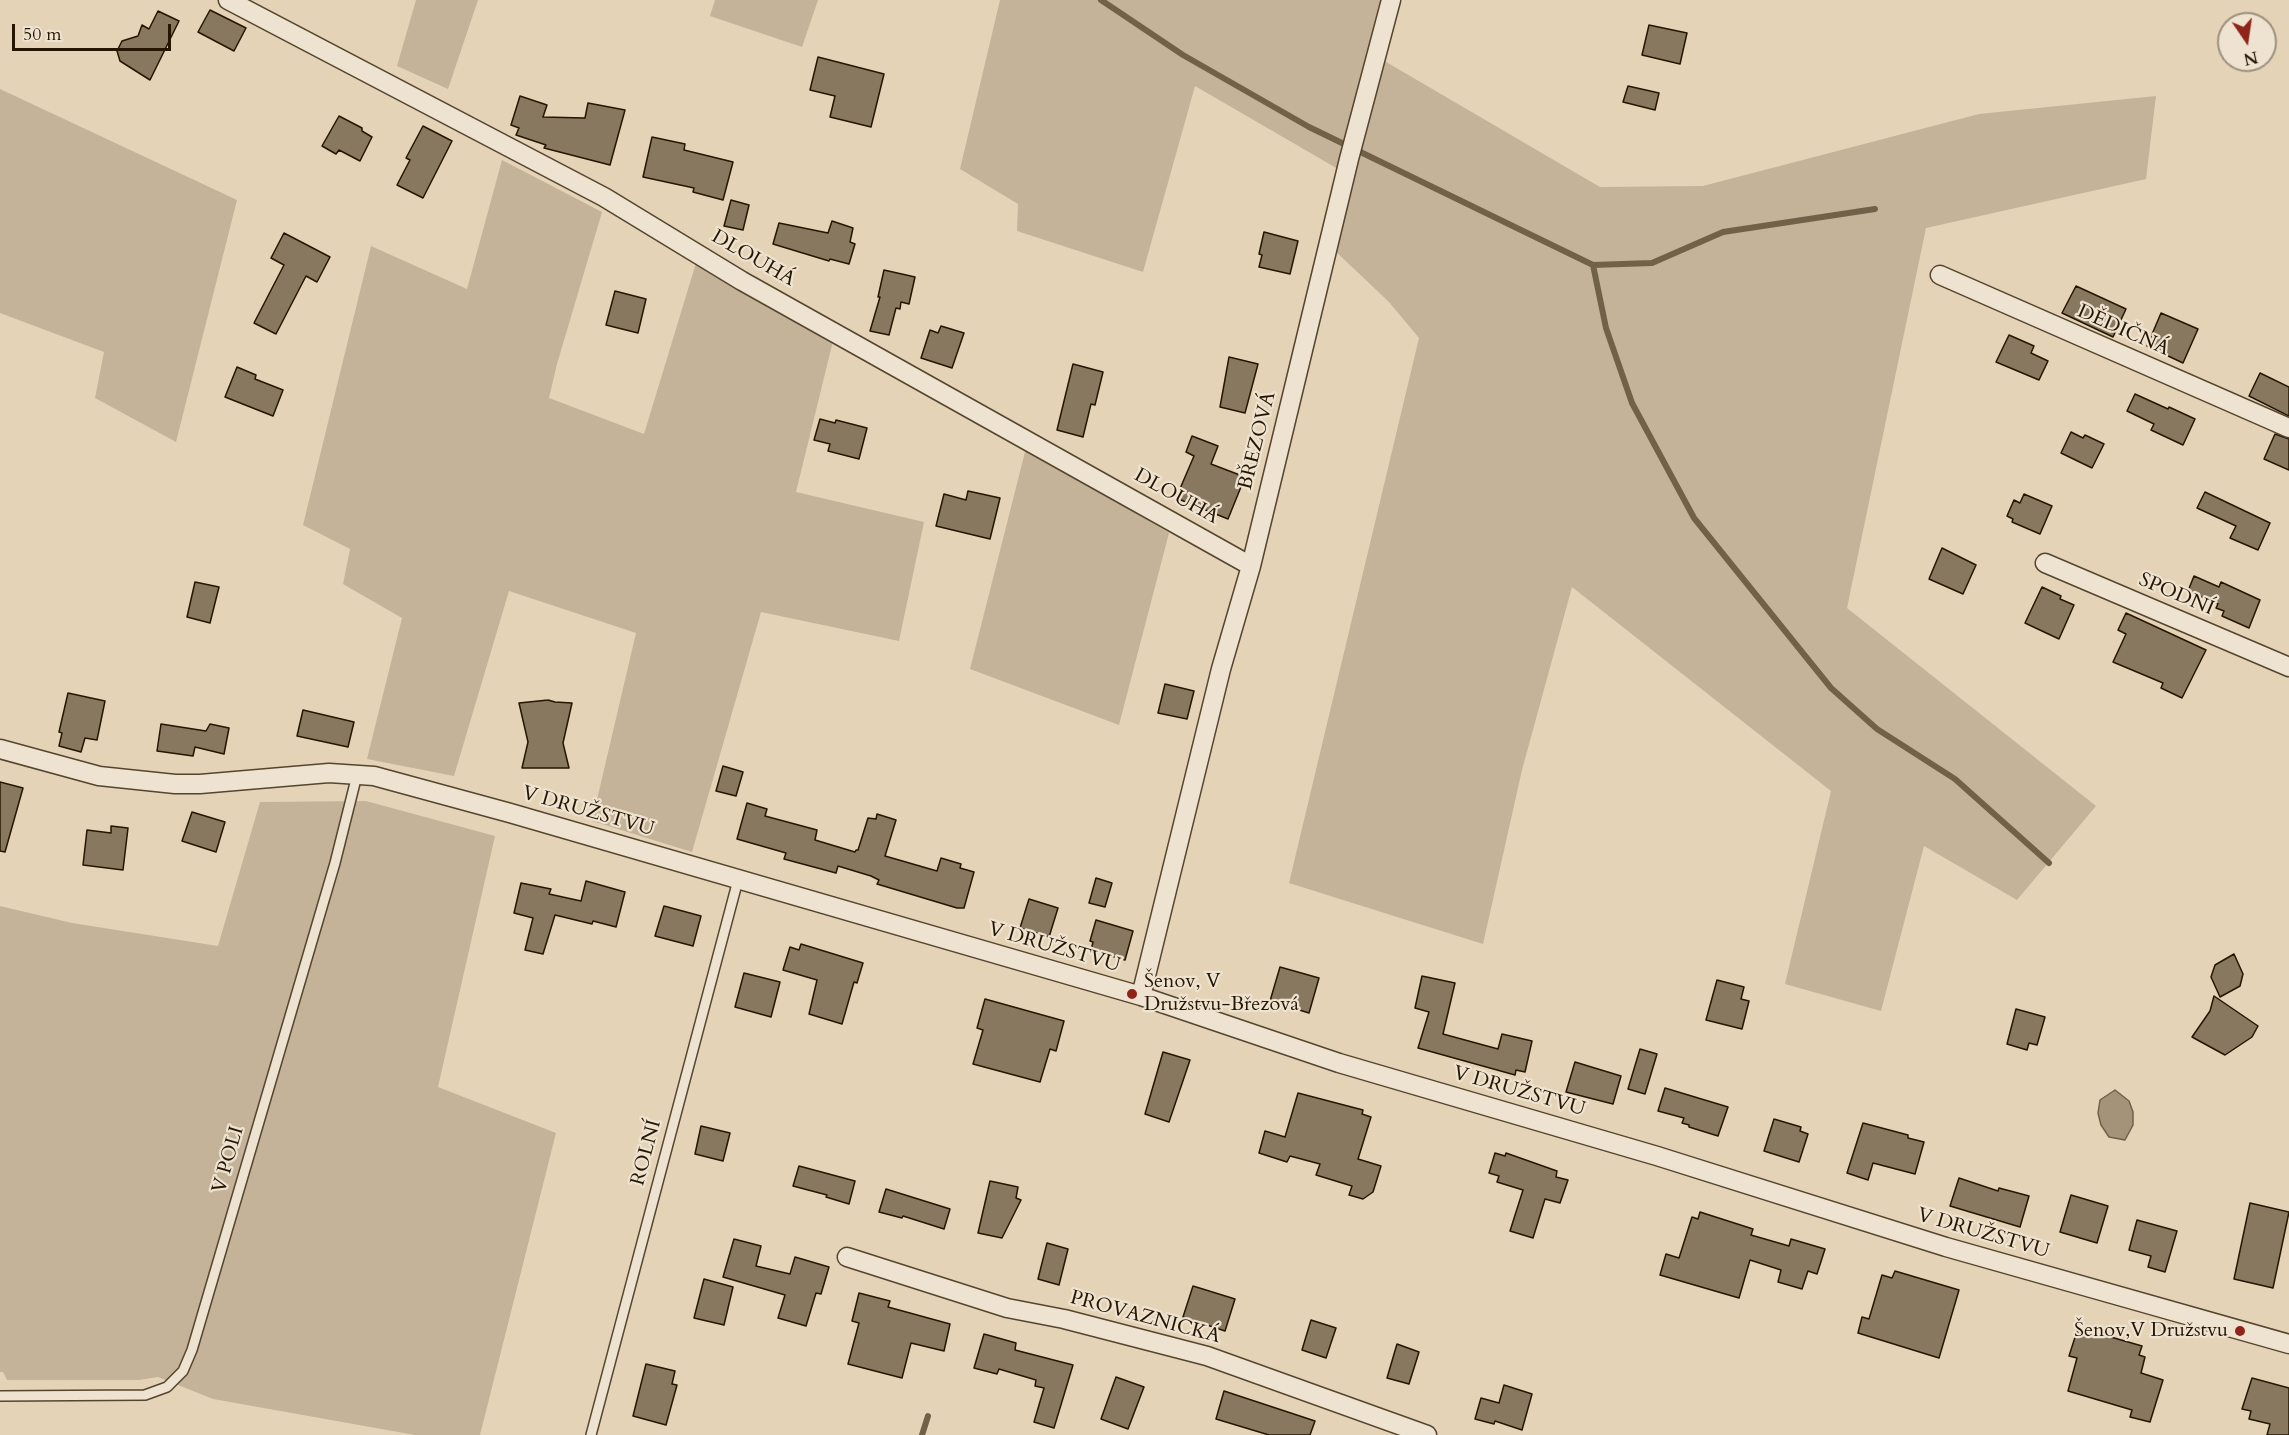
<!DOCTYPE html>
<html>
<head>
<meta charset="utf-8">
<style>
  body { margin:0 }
  #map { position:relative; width:2289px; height:1435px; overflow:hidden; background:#e5d3b7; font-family:Cardo,serif }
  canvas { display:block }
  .north { position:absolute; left:2217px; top:12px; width:60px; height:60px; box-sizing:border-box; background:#eee2d0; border:2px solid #9e907d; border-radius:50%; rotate:167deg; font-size:16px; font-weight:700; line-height:24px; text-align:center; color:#251601 }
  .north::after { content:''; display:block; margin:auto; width:21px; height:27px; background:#8f2418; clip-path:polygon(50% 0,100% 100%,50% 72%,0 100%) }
  .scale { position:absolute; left:12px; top:24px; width:159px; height:27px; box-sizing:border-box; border:3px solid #251601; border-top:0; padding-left:8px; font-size:18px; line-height:21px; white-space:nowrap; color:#251601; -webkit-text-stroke:4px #eee2d0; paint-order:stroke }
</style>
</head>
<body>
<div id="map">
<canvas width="2289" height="1435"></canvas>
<div class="north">N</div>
<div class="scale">50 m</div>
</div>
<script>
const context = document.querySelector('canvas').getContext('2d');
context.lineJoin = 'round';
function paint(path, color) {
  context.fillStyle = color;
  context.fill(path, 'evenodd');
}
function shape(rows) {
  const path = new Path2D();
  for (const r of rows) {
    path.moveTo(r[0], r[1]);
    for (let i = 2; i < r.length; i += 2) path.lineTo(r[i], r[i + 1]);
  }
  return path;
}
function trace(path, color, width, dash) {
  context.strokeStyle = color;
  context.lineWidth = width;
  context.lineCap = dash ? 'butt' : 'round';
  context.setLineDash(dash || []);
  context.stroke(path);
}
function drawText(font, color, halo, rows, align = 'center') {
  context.font = font + ' Cardo,serif';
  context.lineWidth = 4.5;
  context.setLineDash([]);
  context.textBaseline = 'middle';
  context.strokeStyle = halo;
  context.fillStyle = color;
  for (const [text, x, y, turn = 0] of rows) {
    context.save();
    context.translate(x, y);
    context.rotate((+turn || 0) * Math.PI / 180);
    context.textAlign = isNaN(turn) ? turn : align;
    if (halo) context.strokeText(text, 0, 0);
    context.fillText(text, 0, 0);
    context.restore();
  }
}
paint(shape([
  [416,0,478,0,448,89,397,66],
  [715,0,818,0,802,47,710,16],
  [1000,0,1379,0,1386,3,1338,169,1195,86,1143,272,1017,231,1018,204,960,169],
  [1381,59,1600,187,1703,186,1979,114,2156,96,2146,179,1926,228,1847,608,2096,806,2017,900,1924,846,1881,1011,1785,984,1831,791,1572,587,1522,770,1483,944,1289,883,1419,338,1389,302,1333,249],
  [0,89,237,200,176,442,95,398,104,352,0,313],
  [502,160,602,212,557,364,549,398,644,434,696,263,833,341,796,492,924,522,899,641,761,612,692,852,592,821,636,633,509,591,454,776,367,759,402,618,343,584,350,549,303,525,371,246,467,289],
  [1026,448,1169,533,1119,725,970,669],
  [366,801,495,836,438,1087,556,1133,480,1435,415,1435,213,1399,158,1377,139,1380,7,1380,3,1372,0,1372,0,906,72,923,218,946,260,802]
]), '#c4b398');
const water = shape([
  [2115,1090,2129,1101,2133,1112,2133,1125,2125,1140,2109,1137,2101,1125,2098,1113,2100,1100,2115,1090]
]);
paint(water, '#a49379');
trace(water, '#716149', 1.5);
trace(shape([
  [1101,0,1183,55,1309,127,1593,265,1606,328,1632,403,1694,518,1831,688,1877,729,1955,779,2049,863],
  [1593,265,1652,263,1723,232,1875,209],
  [922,1435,928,1416]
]), '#716149', 6);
const building = shape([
  [210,10,246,28,234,51,198,32,210,10],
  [158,11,179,21,150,80,120,61,117,51,122,41,138,36,142,25,149,29,158,11],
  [1649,25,1687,33,1680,64,1642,55,1649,25],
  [818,57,884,74,871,127,830,117,835,96,810,90,818,57],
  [1628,86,1659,93,1655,110,1623,102,1628,86],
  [520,96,547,105,543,117,585,118,588,103,625,110,610,165,544,148,546,145,516,135,519,128,511,125,520,96],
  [339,116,362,128,362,131,372,137,360,161,339,150,336,154,322,146,339,116],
  [423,126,452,141,423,198,397,185,410,160,406,158,423,126],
  [652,137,685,144,684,150,733,162,723,200,693,192,694,188,643,177,652,137],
  [731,200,749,205,743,230,724,226,731,200],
  [832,221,853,228,850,242,855,244,849,264,830,259,829,261,773,244,779,223,828,233,832,221],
  [1264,232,1298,241,1290,274,1259,267,1262,255,1259,254,1264,232],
  [284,233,330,257,317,282,306,276,276,334,254,323,284,265,271,258,284,233],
  [884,270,915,277,909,304,901,302,900,309,896,308,889,335,870,331,880,297,878,297,884,270],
  [2076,286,2126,309,2113,337,2062,313,2076,286],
  [615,291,646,299,638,333,606,325,615,291],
  [2161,313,2198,329,2183,363,2147,346,2161,313],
  [941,326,964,333,952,368,921,358,930,330,938,333,941,326],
  [2009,335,2034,346,2031,353,2048,361,2039,380,1996,362,2009,335],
  [1229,357,1258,364,1245,413,1220,407,1229,357],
  [1073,364,1103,372,1095,405,1091,404,1083,437,1057,430,1073,364],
  [237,367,256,375,255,379,283,390,273,416,225,397,237,367],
  [2260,373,2289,387,2289,416,2249,396,2260,373],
  [2135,394,2168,409,2169,407,2195,419,2183,445,2151,430,2154,424,2127,411,2135,394],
  [820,419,835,423,836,420,867,428,859,459,828,451,830,444,814,440,820,419],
  [2071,432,2083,438,2085,435,2104,444,2092,468,2061,453,2071,432],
  [2275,434,2289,439,2289,470,2264,459,2275,434],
  [1192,436,1218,446,1211,464,1245,477,1228,519,1176,498,1194,456,1186,452,1192,436],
  [968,491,1000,498,990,539,936,526,944,494,966,500,968,491],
  [2205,492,2270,523,2258,550,2230,538,2236,526,2197,508,2205,492],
  [2024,494,2052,506,2040,534,2012,522,2013,519,2007,516,2014,500,2020,503,2024,494],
  [1942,548,1976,565,1963,594,1929,579,1942,548],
  [2194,576,2219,587,2221,582,2260,600,2249,628,2222,616,2224,611,2216,608,2218,604,2188,591,2194,576],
  [195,582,219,587,210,623,187,617,195,582],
  [2042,587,2061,596,2060,599,2074,605,2059,639,2025,623,2042,587],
  [2126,613,2206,650,2182,698,2161,688,2163,683,2113,662,2126,634,2118,630,2126,613],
  [1165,684,1194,691,1187,719,1158,713,1165,684],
  [68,693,105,701,97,740,85,738,81,752,59,746,62,733,59,732,68,693],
  [548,700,555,702,572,703,563,743,569,768,522,768,528,742,519,703,548,700],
  [303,710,354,722,348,747,297,736,303,710],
  [161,724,206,731,210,724,229,728,224,754,195,747,193,756,157,751,161,724],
  [723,766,743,772,736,796,716,791,723,766],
  [0,782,23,788,5,852,0,851,0,782],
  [747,803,767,809,765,816,817,830,815,840,855,852,856,850,858,850,868,818,876,819,877,814,896,820,885,856,937,871,941,858,961,864,960,868,974,872,964,908,957,908,877,884,879,880,871,876,838,866,836,873,784,859,786,853,737,839,747,803],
  [192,812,225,822,216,852,182,841,192,812],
  [111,826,128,828,123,870,83,865,87,830,111,833,111,826],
  [1096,878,1112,883,1105,907,1089,903,1096,878],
  [586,881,625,892,616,927,593,921,592,924,555,915,543,954,525,950,533,918,514,913,521,883,551,889,549,894,581,901,586,881],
  [1029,899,1058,908,1049,937,1020,928,1029,899],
  [664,906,701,916,693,946,655,936,664,906],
  [1096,920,1133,931,1125,960,1091,950,1093,942,1090,941,1096,920],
  [801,944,863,963,857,983,854,982,842,1024,809,1014,817,980,783,970,790,947,799,950,801,944],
  [2234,954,2243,974,2240,986,2220,997,2211,977,2215,965,2234,954],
  [1280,967,1319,978,1309,1013,1270,1001,1280,967],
  [744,973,780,982,771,1017,735,1007,744,973],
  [1422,976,1455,983,1443,1034,1498,1049,1502,1034,1532,1041,1525,1072,1516,1070,1515,1075,1418,1048,1429,1012,1415,1008,1422,976],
  [1717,980,1744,987,1741,999,1749,1001,1742,1029,1706,1020,1717,980],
  [2214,996,2258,1026,2252,1037,2225,1055,2192,1037,2210,1011,2214,996],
  [985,999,1064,1021,1056,1051,1050,1049,1040,1082,973,1064,983,1030,977,1028,985,999],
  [2016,1009,2045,1017,2037,1045,2029,1043,2027,1050,2007,1044,2016,1009],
  [1640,1049,1657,1054,1645,1094,1628,1089,1640,1049],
  [1163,1052,1190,1060,1169,1122,1145,1114,1163,1052],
  [1575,1062,1621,1076,1613,1104,1566,1092,1575,1062],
  [1665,1088,1728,1107,1718,1136,1689,1127,1689,1125,1682,1123,1684,1118,1658,1111,1665,1088],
  [1298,1093,1363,1110,1362,1114,1371,1117,1358,1159,1381,1166,1373,1192,1363,1199,1349,1195,1352,1186,1316,1175,1320,1164,1290,1156,1287,1162,1259,1153,1265,1131,1285,1137,1298,1093],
  [1774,1119,1801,1127,1800,1131,1808,1134,1799,1162,1764,1151,1774,1119],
  [1863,1123,1908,1135,1908,1138,1924,1142,1915,1174,1873,1163,1868,1180,1847,1173,1863,1123],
  [701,1126,730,1133,723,1161,695,1154,701,1126],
  [1495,1153,1505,1156,1506,1153,1557,1171,1556,1177,1568,1180,1560,1203,1545,1199,1533,1238,1510,1231,1523,1190,1497,1182,1499,1176,1489,1173,1495,1153],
  [799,1166,855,1181,849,1204,826,1197,827,1195,793,1186,799,1166],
  [1959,1178,1998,1191,1999,1188,2029,1196,2020,1227,1950,1206,1959,1178],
  [990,1181,1018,1187,1016,1198,1021,1200,1002,1238,978,1233,990,1181],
  [886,1189,950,1209,944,1229,903,1216,902,1218,879,1212,886,1189],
  [2071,1195,2108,1206,2097,1243,2060,1232,2071,1195],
  [2250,1203,2289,1212,2273,1288,2234,1279,2250,1203],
  [1700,1212,1753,1229,1751,1235,1789,1246,1791,1239,1825,1249,1817,1274,1808,1271,1802,1289,1778,1282,1781,1270,1750,1260,1739,1298,1660,1275,1666,1254,1679,1258,1692,1217,1698,1219,1700,1212],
  [2137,1220,2177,1231,2165,1272,2148,1267,2151,1256,2129,1250,2137,1220],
  [734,1239,761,1246,756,1266,790,1274,795,1257,829,1267,821,1294,816,1293,806,1326,778,1318,785,1295,723,1277,734,1239],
  [1047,1243,1068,1249,1059,1285,1038,1279,1047,1243],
  [1895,1271,1959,1290,1939,1358,1858,1333,1862,1317,1869,1319,1882,1275,1892,1278,1895,1271],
  [704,1279,733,1287,724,1325,694,1318,704,1279],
  [1193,1286,1235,1299,1225,1331,1183,1317,1193,1286],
  [859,1293,890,1301,888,1307,950,1324,944,1351,911,1343,902,1378,848,1364,859,1323,852,1321,859,1293],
  [1311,1320,1336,1328,1326,1358,1302,1350,1311,1320],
  [2077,1331,2089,1334,2090,1331,2142,1346,2139,1355,2145,1357,2141,1373,2163,1380,2150,1422,2130,1417,2132,1410,2068,1391,2077,1358,2069,1356,2077,1331],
  [984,1334,1016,1343,1015,1350,1073,1365,1054,1428,1034,1422,1044,1388,1035,1386,1036,1380,999,1369,997,1374,974,1368,984,1334],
  [1397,1344,1419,1352,1409,1384,1387,1378,1397,1344],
  [646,1364,675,1371,672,1384,677,1385,666,1425,633,1416,646,1364],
  [1116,1377,1144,1387,1128,1429,1101,1419,1116,1377],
  [2252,1378,2289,1388,2289,1435,2267,1435,2270,1424,2249,1419,2251,1411,2242,1409,2252,1378],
  [1504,1385,1532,1394,1522,1430,1495,1421,1494,1424,1475,1419,1481,1398,1499,1403,1504,1385],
  [1224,1391,1315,1421,1310,1435,1269,1435,1216,1419,1224,1391]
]);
paint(building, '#897860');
trace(building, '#251601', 1.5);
const lane = shape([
  [0,1396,145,1395,167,1387,183,1371,192,1350,335,863,357,775],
  [591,1435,738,880]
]);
const street = shape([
  [228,0,604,197,742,281,1251,566],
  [1940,275,2289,428],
  [2045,563,2289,667],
  [0,749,99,776,175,784,200,784,329,773,374,776,510,813,1141,996,1339,1063,1657,1156,1946,1247,2289,1344],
  [1141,996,1221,669,1251,566,1349,159,1391,0],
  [847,1257,1007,1308,1064,1319,1207,1356,1427,1435]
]);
trace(lane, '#55452e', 12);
trace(street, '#55452e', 21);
trace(lane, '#eee2d0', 9);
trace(street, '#eee2d0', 18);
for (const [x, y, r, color] of [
  [1132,994,6,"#8f2418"],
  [2240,1331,6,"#8f2418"]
]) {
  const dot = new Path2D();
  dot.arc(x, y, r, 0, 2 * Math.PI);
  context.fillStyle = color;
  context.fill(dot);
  trace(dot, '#eee2d0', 2);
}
drawText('20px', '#251601', '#eee2d0', [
  ["DLOUHÁ",753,259,30],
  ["DĚDIČNÁ",2123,331,24],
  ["BŘEZOVÁ",1258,441,-76],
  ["DLOUHÁ",1176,497,29],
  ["SPODNÍ",2176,595,23],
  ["V DRUŽSTVU",588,812,16],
  ["V DRUŽSTVU",1054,948,16],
  ["V DRUŽSTVU",1519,1092,16],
  ["ROLNÍ",647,1153,-75],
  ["V POLI",229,1160,-74],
  ["V DRUŽSTVU",1983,1234,16],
  ["PROVAZNICKÁ",1145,1318,15]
]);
drawText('20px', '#251601', '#eee2d0', [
  ["Šenov, V",1144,982],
  ["Družstvu-Březová",1144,1005],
  ["Šenov,V Družstvu",2228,1331,"right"]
], 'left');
</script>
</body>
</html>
